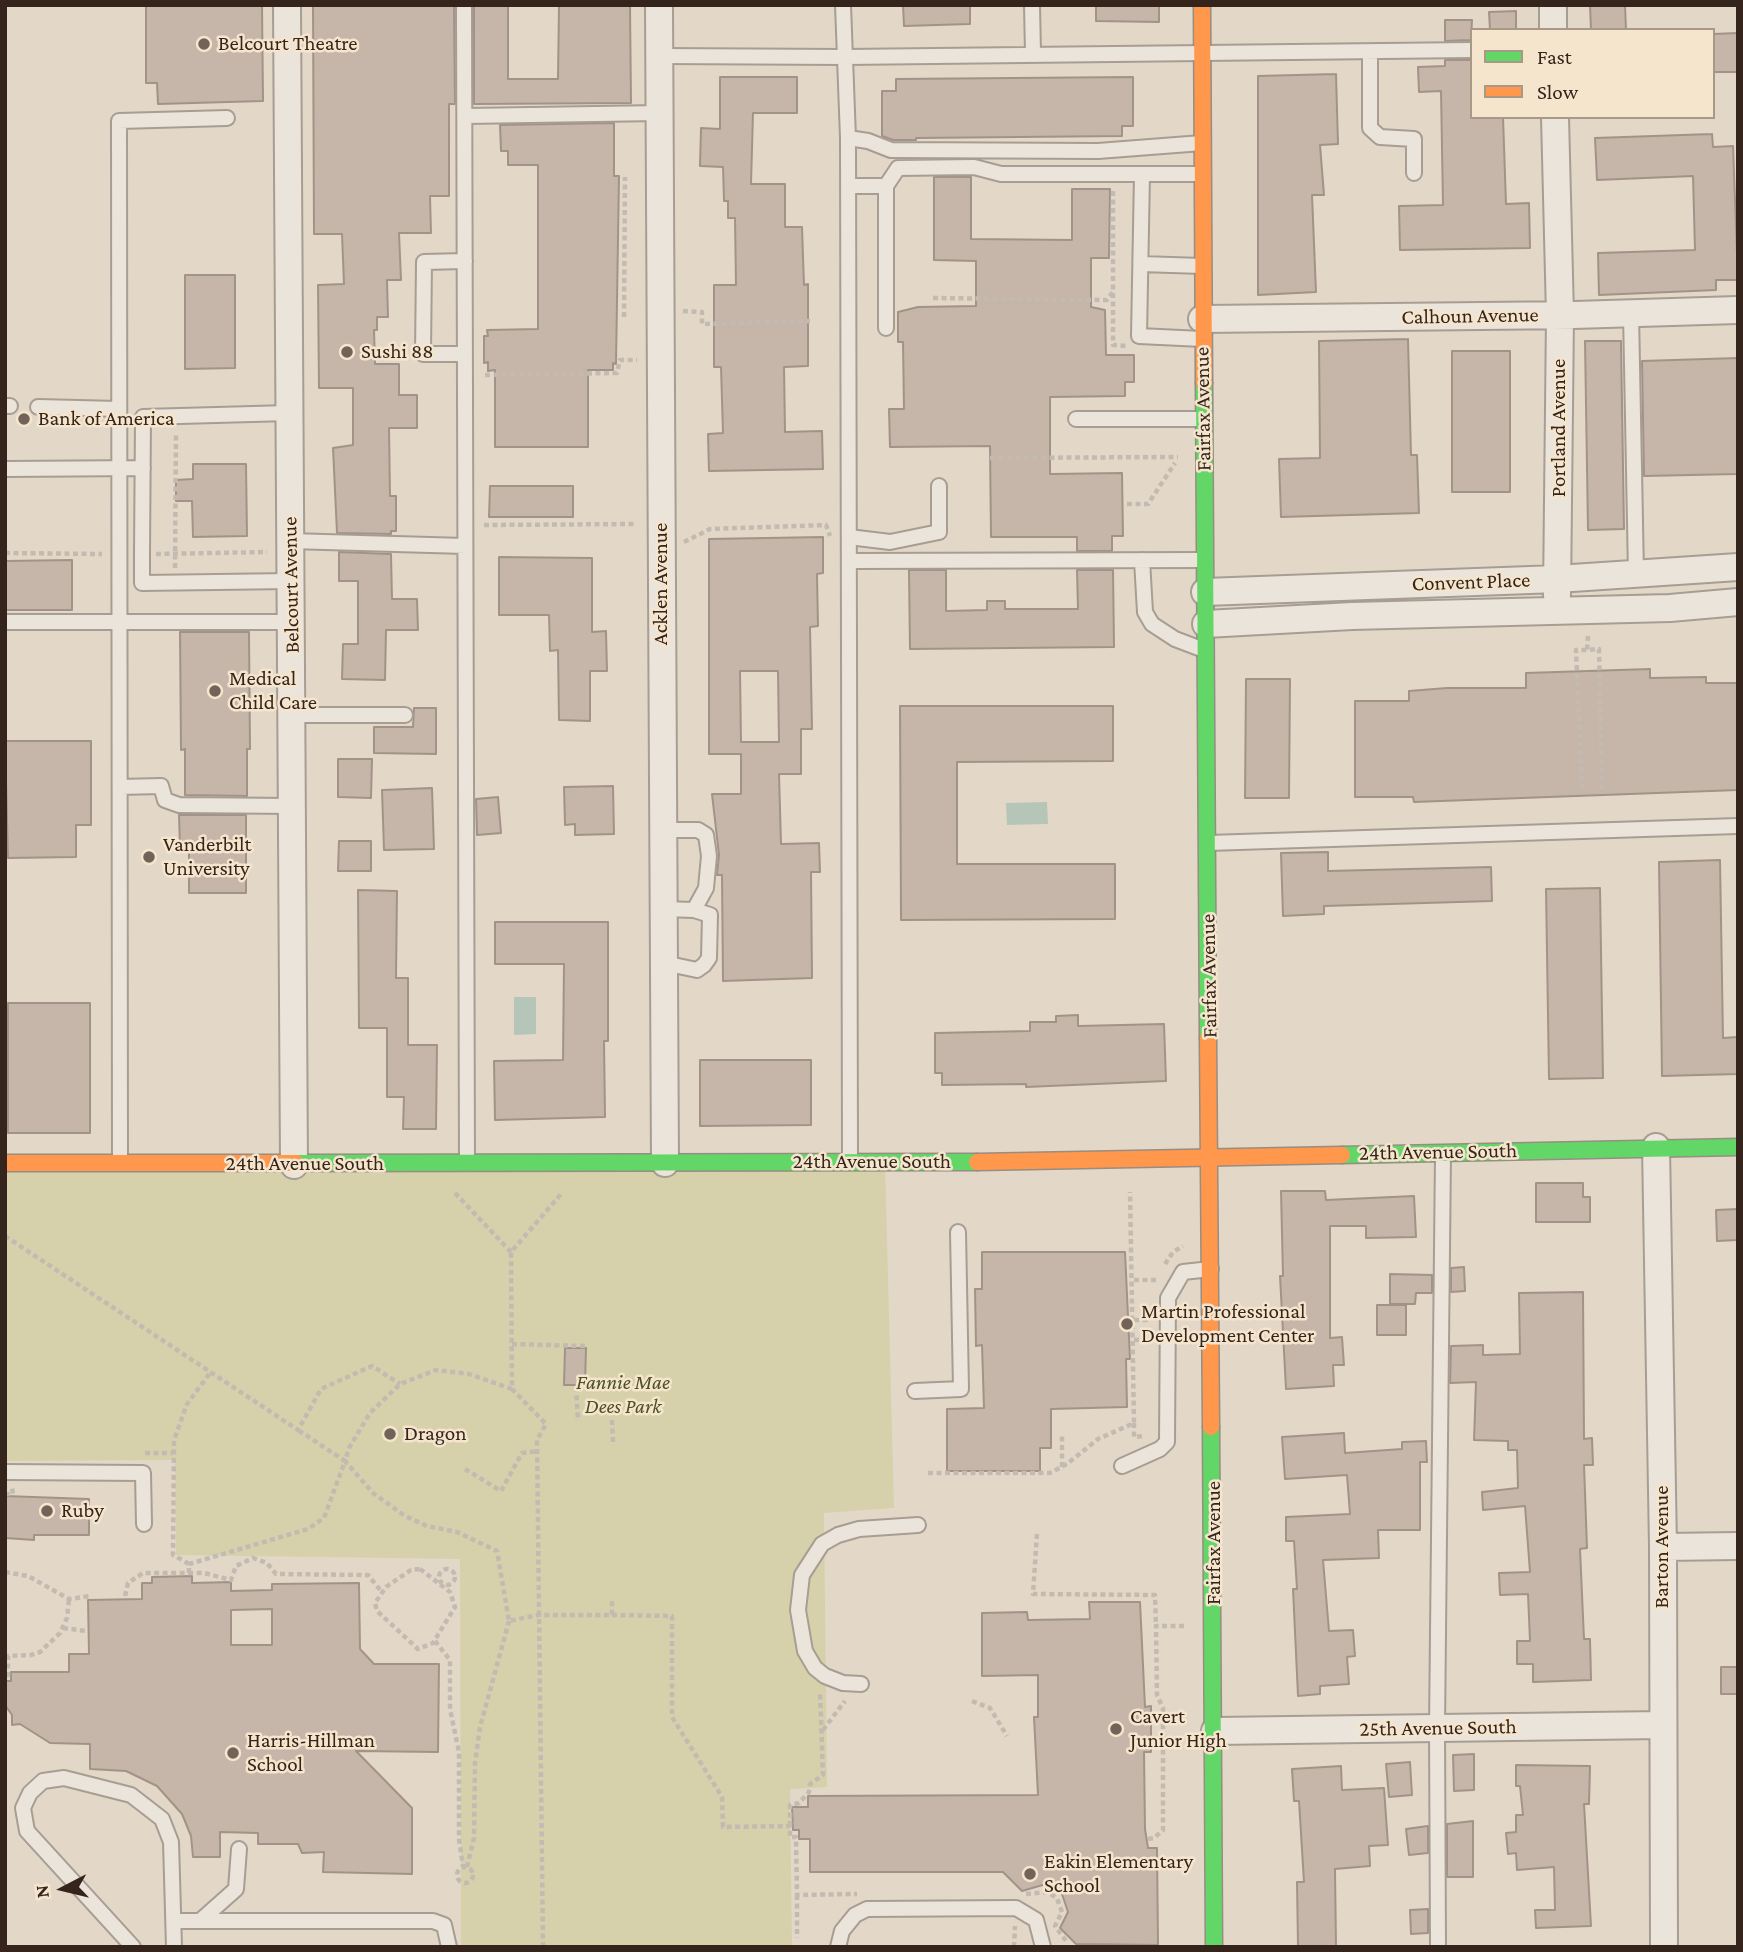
<!DOCTYPE html>
<html>
<head>
<meta charset="utf-8">
<style>
  body { margin:0 }
  #map { position:relative; width:1743px; height:1952px; overflow:hidden; background:#e3d8c8; font-family:"Crimson Pro",serif }
  canvas { display:block }
  .frame { position:absolute; inset:0; border:7px solid #35241b; pointer-events:none }
  .legend { position:absolute; left:1470px; top:28px; width:245px; height:91px; box-sizing:border-box; background:#f5e5cd; border:2px solid #a89886; margin:0; padding:9px 12px; list-style:none; font-size:21px; color:#35241b }
  .legend li { display:flex; align-items:center; gap:14px; height:35px }
  .legend b { width:35px; border:2px solid #a89886 }
  .north { position:absolute; left:28px; top:1854px; width:70px; height:70px; -webkit-text-stroke:5px #f5e5cd; paint-order:stroke; rotate:263deg; font-size:19px; font-weight:700; line-height:28px; text-align:center; color:#35241b }
  .north::after { content:''; display:block; margin:auto; width:24px; height:32px; background:#35241b; clip-path:polygon(50% 0,100% 100%,50% 72%,0 100%) }
</style>
</head>
<body>
<div id="map">
<canvas width="1743" height="1952"></canvas>
<div class="frame"></div>
<ul class="legend">
<li><b style="height:9px;background:#63d668"></b>Fast</li>
<li><b style="height:9px;background:#ff974d"></b>Slow</li>
</ul>
<div class="north">N</div>
</div>
<script>
const context = document.querySelector('canvas').getContext('2d');
context.lineJoin = 'round';
function paint(path, color) {
  context.fillStyle = color;
  context.fill(path, 'evenodd');
}
function shape(rows) {
  const path = new Path2D();
  for (const r of rows) {
    if (r.length === 3) {
      path.moveTo(r[0] + r[2], r[1]);
      path.arc(r[0], r[1], r[2], 0, 2 * Math.PI);
      continue;
    }
    path.moveTo(r[0], r[1]);
    for (let i = 2; i < r.length; i += 2) path.lineTo(r[i], r[i + 1]);
  }
  return path;
}
function trace(path, color, width, dash) {
  context.strokeStyle = color;
  context.lineWidth = width;
  context.lineCap = dash ? 'butt' : 'round';
  context.setLineDash(dash || []);
  context.stroke(path);
}
function drawText(font, color, halo, rows, align = 'center') {
  context.font = font + ' "Crimson Pro",serif';
  context.lineWidth = 5;
  context.setLineDash([]);
  context.textBaseline = 'middle';
  context.strokeStyle = halo;
  context.fillStyle = color;
  for (const [text, x, y, turn = 0] of rows) {
    context.save();
    context.translate(x, y);
    context.rotate((+turn || 0) * Math.PI / 180);
    context.textAlign = isNaN(turn) ? turn : align;
    if (halo) context.strokeText(text, 0, 0);
    context.fillText(text, 0, 0);
    context.restore();
  }
}
paint(shape([
  [5,1163,885,1163,894,1508,824,1513,827,1787,790,1789,792,1947,461,1947,460,1559,176,1555,175,1460,5,1461]
]), '#d6d1aa');
paint(shape([
  [1047,802,1048,824,1007,825,1006,803],
  [514,997,536,997,536,1034,514,1035]
]), '#b5c6b9');
const building = shape([
  [146,5,262,5,263,101,158,104,157,83,146,83,146,5],
  [313,5,454,5,455,104,449,104,449,196,430,196,431,233,399,233,401,280,387,280,388,317,377,317,377,330,374,330,375,364,399,364,399,395,417,395,417,428,389,428,390,496,396,496,396,531,391,531,391,534,337,533,333,448,353,445,353,388,319,388,318,285,344,284,342,234,314,234,313,5],
  [474,5,508,5,508,79,558,79,559,5,630,5,631,103,474,104,474,5],
  [903,5,970,5,970,24,904,26,903,5],
  [1096,5,1159,5,1159,22,1096,21,1096,5],
  [1590,5,1625,5,1626,30,1591,30,1590,5],
  [1516,11,1516,30,1490,30,1489,12,1516,11],
  [1445,20,1472,20,1471,40,1445,41,1445,20],
  [1738,33,1738,72,1713,72,1713,34,1738,33],
  [1445,60,1471,60,1472,117,1503,117,1506,204,1529,203,1530,248,1400,250,1399,206,1443,205,1441,91,1419,92,1418,67,1445,66,1445,60],
  [1336,74,1338,144,1320,145,1324,195,1312,195,1316,292,1258,295,1258,76,1336,74],
  [720,77,797,77,797,113,753,113,751,184,785,184,785,227,802,227,804,285,808,284,808,366,784,367,785,432,822,431,823,469,709,471,708,434,723,433,721,367,714,367,714,285,736,285,735,218,728,218,728,201,724,201,723,167,700,166,701,128,720,129,720,77],
  [1133,77,1133,126,1122,126,1122,136,916,138,916,140,893,140,882,136,882,91,896,91,896,79,1133,77],
  [614,123,614,176,619,176,616,364,613,363,613,370,588,370,588,447,495,447,495,370,488,371,488,362,484,363,484,336,488,336,487,330,538,329,538,165,508,165,508,151,501,151,500,125,614,123],
  [1712,134,1713,147,1733,146,1738,280,1716,280,1716,290,1599,295,1598,253,1695,250,1693,176,1597,180,1595,138,1712,134],
  [934,177,971,177,971,239,1072,240,1072,189,1110,189,1109,258,1091,258,1091,307,1105,310,1106,355,1134,355,1134,382,1125,382,1125,396,1050,397,1050,474,1122,473,1123,536,1112,536,1112,551,1077,551,1077,537,991,537,990,446,890,447,889,409,904,409,903,342,898,342,898,312,918,307,976,306,976,261,934,260,934,177],
  [185,275,235,275,235,368,185,369,185,275],
  [1408,339,1411,455,1417,455,1419,513,1281,517,1279,459,1320,458,1319,341,1408,339],
  [1585,341,1621,341,1624,529,1588,530,1585,341],
  [1452,351,1510,351,1510,492,1452,492,1452,351],
  [1738,358,1738,474,1644,476,1642,361,1738,358],
  [193,464,246,464,247,536,193,537,192,501,176,501,176,480,193,479,193,464],
  [490,486,573,486,573,517,489,517,490,486],
  [823,537,823,573,817,574,818,626,810,627,812,729,801,729,801,774,779,774,781,844,819,843,820,872,811,872,812,978,723,981,722,875,717,875,719,855,712,794,741,794,741,754,709,754,709,539,823,537],
  [740,671,778,671,779,742,741,742,740,671],
  [339,552,391,554,392,599,417,599,418,630,386,630,385,680,342,679,343,644,358,644,358,581,339,581,339,552],
  [499,557,592,558,592,632,606,631,607,671,590,671,590,721,559,720,558,650,550,651,549,615,499,615,499,557],
  [72,560,72,610,5,610,5,561,72,560],
  [909,570,946,570,946,611,987,610,987,601,1005,601,1005,609,1078,609,1077,570,1113,570,1114,647,910,649,909,570],
  [180,632,249,632,250,749,247,749,247,796,185,795,185,749,181,750,180,632],
  [1650,669,1650,678,1706,677,1706,683,1738,683,1738,790,1414,802,1413,797,1355,797,1355,701,1409,701,1409,691,1447,688,1526,688,1526,673,1650,669],
  [1246,679,1290,679,1289,798,1245,798,1246,679],
  [900,706,1113,706,1113,761,957,762,957,864,1115,864,1115,919,901,920,900,706],
  [414,708,436,708,436,754,374,753,374,727,413,727,414,708],
  [5,741,91,741,91,825,76,825,76,857,8,858,5,741],
  [338,759,372,759,371,798,338,797,338,759],
  [613,786,614,834,575,835,575,824,565,825,564,787,613,786],
  [432,788,434,849,384,850,382,790,432,788],
  [498,797,501,833,477,835,476,799,498,797],
  [179,815,246,815,246,893,189,893,189,846,180,846,179,815],
  [339,841,371,841,371,871,338,871,339,841],
  [1328,852,1328,871,1491,867,1492,901,1324,906,1324,914,1283,916,1281,853,1328,852],
  [1720,860,1723,1038,1738,1037,1738,1074,1662,1076,1659,862,1720,860],
  [1600,888,1603,1078,1549,1079,1546,889,1600,888],
  [358,890,397,891,396,978,408,978,408,1045,437,1045,436,1129,403,1129,404,1097,387,1097,387,1028,359,1028,358,890],
  [495,922,608,922,608,1041,604,1041,605,1117,495,1120,494,1061,563,1060,564,964,495,964,495,922],
  [8,1003,90,1003,90,1133,8,1133,8,1003],
  [1078,1015,1078,1026,1164,1024,1166,1081,1026,1087,1026,1084,942,1085,942,1073,935,1073,935,1033,1030,1031,1030,1022,1056,1022,1056,1016,1078,1015],
  [700,1060,811,1060,811,1125,700,1126,700,1060],
  [1536,1183,1583,1183,1583,1197,1590,1197,1590,1222,1536,1222,1536,1183],
  [1281,1191,1325,1191,1326,1200,1414,1196,1416,1237,1366,1238,1366,1226,1330,1226,1330,1338,1342,1337,1344,1365,1333,1365,1334,1386,1286,1389,1280,1276,1283,1276,1281,1191],
  [1738,1209,1738,1240,1717,1241,1716,1210,1738,1209],
  [982,1252,1125,1252,1130,1359,1126,1359,1127,1407,1051,1409,1051,1448,1040,1448,1040,1471,947,1471,947,1409,984,1408,982,1345,976,1346,975,1289,982,1289,982,1252],
  [1464,1267,1465,1291,1451,1292,1451,1268,1464,1267],
  [1390,1274,1432,1275,1432,1293,1416,1293,1415,1304,1390,1304,1390,1274],
  [1583,1292,1584,1439,1592,1438,1593,1465,1584,1465,1587,1548,1580,1549,1584,1639,1590,1639,1591,1680,1533,1682,1533,1664,1517,1664,1517,1641,1530,1641,1528,1594,1500,1595,1499,1573,1530,1572,1525,1506,1483,1510,1482,1492,1518,1488,1517,1450,1508,1450,1508,1441,1474,1440,1476,1382,1450,1383,1451,1346,1483,1345,1483,1355,1520,1354,1519,1293,1583,1292],
  [1377,1305,1406,1305,1406,1335,1377,1335,1377,1305],
  [565,1348,586,1348,585,1385,564,1385,565,1348],
  [1344,1433,1345,1453,1402,1449,1402,1442,1426,1441,1427,1462,1420,1462,1420,1530,1378,1530,1379,1558,1323,1560,1329,1631,1353,1630,1355,1656,1347,1657,1349,1684,1320,1686,1320,1694,1298,1696,1293,1589,1297,1589,1294,1541,1286,1541,1286,1517,1350,1514,1347,1475,1285,1479,1282,1437,1344,1433],
  [5,1496,89,1499,89,1535,34,1535,34,1540,5,1538,5,1496],
  [192,1576,192,1583,231,1582,231,1591,272,1590,272,1584,359,1583,360,1649,374,1664,439,1664,438,1752,356,1751,412,1808,412,1874,323,1872,324,1852,302,1853,298,1844,258,1844,258,1833,220,1832,220,1857,193,1857,191,1836,182,1814,157,1786,126,1771,90,1769,90,1744,50,1743,20,1724,12,1725,12,1715,5,1705,5,1681,11,1681,11,1672,69,1672,69,1654,89,1654,88,1600,142,1599,142,1583,152,1583,152,1577,192,1576],
  [272,1609,272,1645,231,1645,231,1610,272,1609],
  [1089,1602,1140,1602,1145,1707,1151,1706,1151,1752,1144,1752,1145,1829,1148,1848,1157,1848,1158,1945,1076,1944,1060,1928,1068,1912,1062,1894,1046,1884,1022,1891,1003,1872,810,1872,810,1839,799,1839,799,1830,793,1830,792,1807,808,1807,808,1796,1038,1795,1034,1717,1038,1717,1038,1675,982,1676,982,1613,1027,1612,1028,1620,1090,1619,1089,1602],
  [1721,1667,1738,1667,1738,1694,1721,1694,1721,1667],
  [1474,1754,1474,1790,1454,1791,1453,1755,1474,1754],
  [1410,1762,1412,1795,1389,1797,1386,1764,1410,1762],
  [1516,1765,1590,1766,1589,1804,1584,1804,1591,1926,1536,1928,1535,1910,1555,1910,1554,1867,1517,1870,1516,1853,1508,1854,1506,1833,1516,1832,1516,1815,1523,1815,1520,1786,1516,1786,1516,1765],
  [1341,1766,1342,1790,1384,1788,1388,1845,1369,1846,1370,1866,1335,1869,1336,1947,1298,1947,1297,1882,1304,1882,1299,1801,1294,1801,1292,1769,1341,1766],
  [1473,1821,1473,1877,1447,1877,1447,1824,1473,1821],
  [1428,1826,1428,1853,1409,1855,1406,1829,1428,1826],
  [1428,1909,1428,1933,1411,1934,1410,1910,1428,1909]
]);
paint(building, '#c6b5a9');
trace(building, '#a29388', 2);
const lane = shape([
  [464,5,467,1163],
  [843,5,848,138,850,1161],
  [1032,5,1033,54],
  [1370,52,1370,128,1380,137,1414,139,1414,173],
  [660,56,845,57,1472,50],
  [466,116,660,113],
  [848,138,868,141,891,150,1098,151,1202,143],
  [1142,174,1139,336,1202,339],
  [848,186,886,186],
  [1141,264,1202,266],
  [1631,313,1636,574],
  [886,328,886,186,898,168,974,167,1001,174,1201,174],
  [465,354,423,354,424,262,465,261],
  [5,406,10,406],
  [38,407,119,409],
  [289,413,143,417,142,554,142,583,291,581],
  [1076,419,1203,419],
  [5,469,143,468],
  [849,537,890,542,939,532,939,486],
  [290,541,465,546],
  [1142,560,1145,612,1152,624,1175,639,1204,650],
  [849,561,1203,560],
  [5,622,292,622],
  [294,715,405,715],
  [120,787,161,786,165,800,179,805,293,806],
  [663,830,698,830,706,835,709,856,706,888,694,910],
  [1208,843,1738,826],
  [663,909,694,910,710,915,709,958,704,965,697,970,664,963],
  [120,1163,119,121,227,118],
  [915,1391,961,1389,958,1232],
  [1122,1466,1160,1449,1167,1442,1168,1298,1183,1272,1211,1269],
  [5,1472,143,1473,144,1524],
  [861,1684,843,1683,825,1676,815,1668,805,1651,798,1610,802,1575,822,1544,838,1535,859,1529,918,1525],
  [175,1921,433,1921,444,1925,449,1947],
  [200,1921,236,1889,239,1849],
  [133,1947,27,1831,23,1808,30,1793,43,1781,64,1778,131,1795,162,1819,171,1842,174,1947],
  [838,1947,842,1931,855,1915,867,1909,1016,1908,1036,1920,1043,1947],
  [1438,1947,1437,1728,1443,1154]
]);
const street = shape([
  [287,5,294,1165],
  [659,5,665,1163],
  [1553,5,1553,30],
  [1555,117,1560,315,1557,595],
  [1202,319,1574,315,1738,310],
  [1205,592,1557,579,1738,567],
  [1206,624,1352,616,1670,608,1738,602],
  [1656,1147,1663,1547,1664,1947],
  [1663,1547,1738,1546],
  [1215,1731,1662,1725]
]);
const fast = shape([
  [1204,383,1208,1038],
  [1342,1155,1738,1147],
  [296,1163,977,1162],
  [1211,1427,1214,1947]
]);
const slow = shape([
  [1202,5,1204,383],
  [1208,1038,1211,1427],
  [977,1162,1342,1155],
  [5,1163,296,1163]
]);
trace(lane, '#a79d92', 18);
trace(street, '#a79d92', 30);
trace(fast, '#978d82', 19);
trace(slow, '#978d82', 19);
trace(shape([
  [1113,191,1113,345,1126,346],
  [933,298,1107,300,1113,292],
  [683,311,702,312,702,324,810,321],
  [624,317,625,177],
  [485,375,617,373,620,360,637,360],
  [990,458,1178,457],
  [1127,504,1148,504,1175,463],
  [484,525,637,524],
  [684,542,710,529,826,525,830,536],
  [5,553,102,554],
  [156,554,267,552],
  [175,568,176,433],
  [1588,636,1587,650,1599,649,1602,789],
  [1582,789,1576,650,1587,650],
  [455,1193,511,1252],
  [5,1236,298,1430,321,1389,372,1366,400,1384],
  [1165,1264,1173,1252,1183,1246],
  [1134,1280,1157,1280],
  [1134,1320,1151,1320],
  [1134,1340,1151,1339],
  [512,1344,585,1346],
  [576,1387,578,1421],
  [512,1389,469,1374,436,1370,400,1384,370,1413,349,1448,345,1461,373,1493,405,1516,427,1526,457,1532,497,1551,509,1621,538,1615,612,1615,612,1601],
  [612,1420,613,1442],
  [1134,1423,1134,1437,1143,1436],
  [145,1453,172,1453],
  [1062,1467,1062,1434],
  [465,1469,501,1491,522,1453,538,1451],
  [928,1473,1050,1473,1067,1464,1098,1439,1134,1423,1130,1192],
  [5,1494,13,1494,12,1488],
  [1037,1534,1033,1594,1155,1595,1156,1626],
  [189,1564,173,1555,174,1440,187,1404,210,1373],
  [447,1577,8],
  [420,1569,450,1592,455,1607,433,1643,418,1649,377,1611,375,1603,386,1587,411,1570,420,1569],
  [5,1572,28,1576,69,1599,91,1596],
  [189,1573,189,1564,308,1529,324,1518,345,1461,298,1430],
  [125,1596,128,1583,143,1573,204,1573,231,1580,236,1566,253,1558,267,1563,276,1574,368,1575,381,1591],
  [612,1615,672,1616,672,1717,722,1797,723,1827,790,1826,790,1837,796,1837,797,1895,857,1894],
  [63,1628,86,1631],
  [435,1641,450,1660,450,1709,459,1752,459,1839,463,1867],
  [8,1677,8,1656,31,1655,40,1652,60,1633,67,1618,69,1599],
  [972,1701,990,1708,1007,1736],
  [823,1730,845,1701],
  [790,1826,790,1805,799,1803,809,1792,810,1784,823,1775,820,1691],
  [1148,1839,1154,1838,1163,1830,1163,1708,1157,1695,1156,1626,1186,1626],
  [465,1875,8],
  [467,1867,474,1838,475,1763,480,1727,509,1621],
  [1026,1894,1047,1892,1057,1898,1062,1912,1055,1926,1067,1942],
  [797,1895,797,1938],
  [543,1947,537,1440,546,1424,512,1389,511,1252,562,1193],
  [1014,1947,1015,1926]
]), '#c3bab1', 4.5, [5, 3.5]);
trace(lane, '#ebe4da', 14);
trace(street, '#ebe4da', 26);
trace(fast, '#63d668', 16);
trace(slow, '#ff974d', 16);
for (const [x, y, r, color] of [
  [204,44,7,"#726358"],
  [347,352,7,"#726358"],
  [24,419,7,"#726358"],
  [215,691,7,"#726358"],
  [149,857,7,"#726358"],
  [1127,1324,7,"#726358"],
  [390,1434,7,"#726358"],
  [47,1511,7,"#726358"],
  [1116,1729,7,"#726358"],
  [233,1753,7,"#726358"],
  [1030,1874,7,"#726358"]
]) {
  const dot = new Path2D();
  dot.arc(x, y, r, 0, 2 * Math.PI);
  context.fillStyle = color;
  context.fill(dot);
  trace(dot, '#f5e5cd', 2.5);
}
drawText('21px', '#35241b', '#f5e5cd', [
  ["Belcourt Theatre",218,44],
  ["Sushi 88",361,352],
  ["Bank of America",38,419],
  ["Medical",229,679],
  ["Child Care",229,703],
  ["Vanderbilt",163,845],
  ["University",163,869],
  ["Martin Professional",1141,1312],
  ["Development Center",1141,1336],
  ["Dragon",404,1434],
  ["Ruby",61,1511],
  ["Cavert",1130,1717],
  ["Junior High",1130,1741],
  ["Harris-Hillman",247,1741],
  ["School",247,1765],
  ["Eakin Elementary",1044,1862],
  ["School",1044,1886]
], 'left');
drawText('21px', '#35241b', '#f5e5cd', [
  ["Calhoun Avenue",1470,316,-1],
  ["Fairfax Avenue",1203,409,-91],
  ["Portland Avenue",1559,428,-90],
  ["Convent Place",1471,582,-2],
  ["Acklen Avenue",661,584,-90],
  ["Belcourt Avenue",291,585,-91],
  ["Fairfax Avenue",1209,976,-91],
  ["24th Avenue South",1438,1152,-1],
  ["24th Avenue South",872,1162],
  ["24th Avenue South",305,1164],
  ["Fairfax Avenue",1214,1543,-90],
  ["Barton Avenue",1662,1547,-90],
  ["25th Avenue South",1438,1728,-1]
]);
drawText('italic 21px', '#4b5122', '#f5e5cd', [
  ["Fannie Mae",623,1383],
  ["Dees Park",623,1407]
]);
</script>
</body>
</html>
